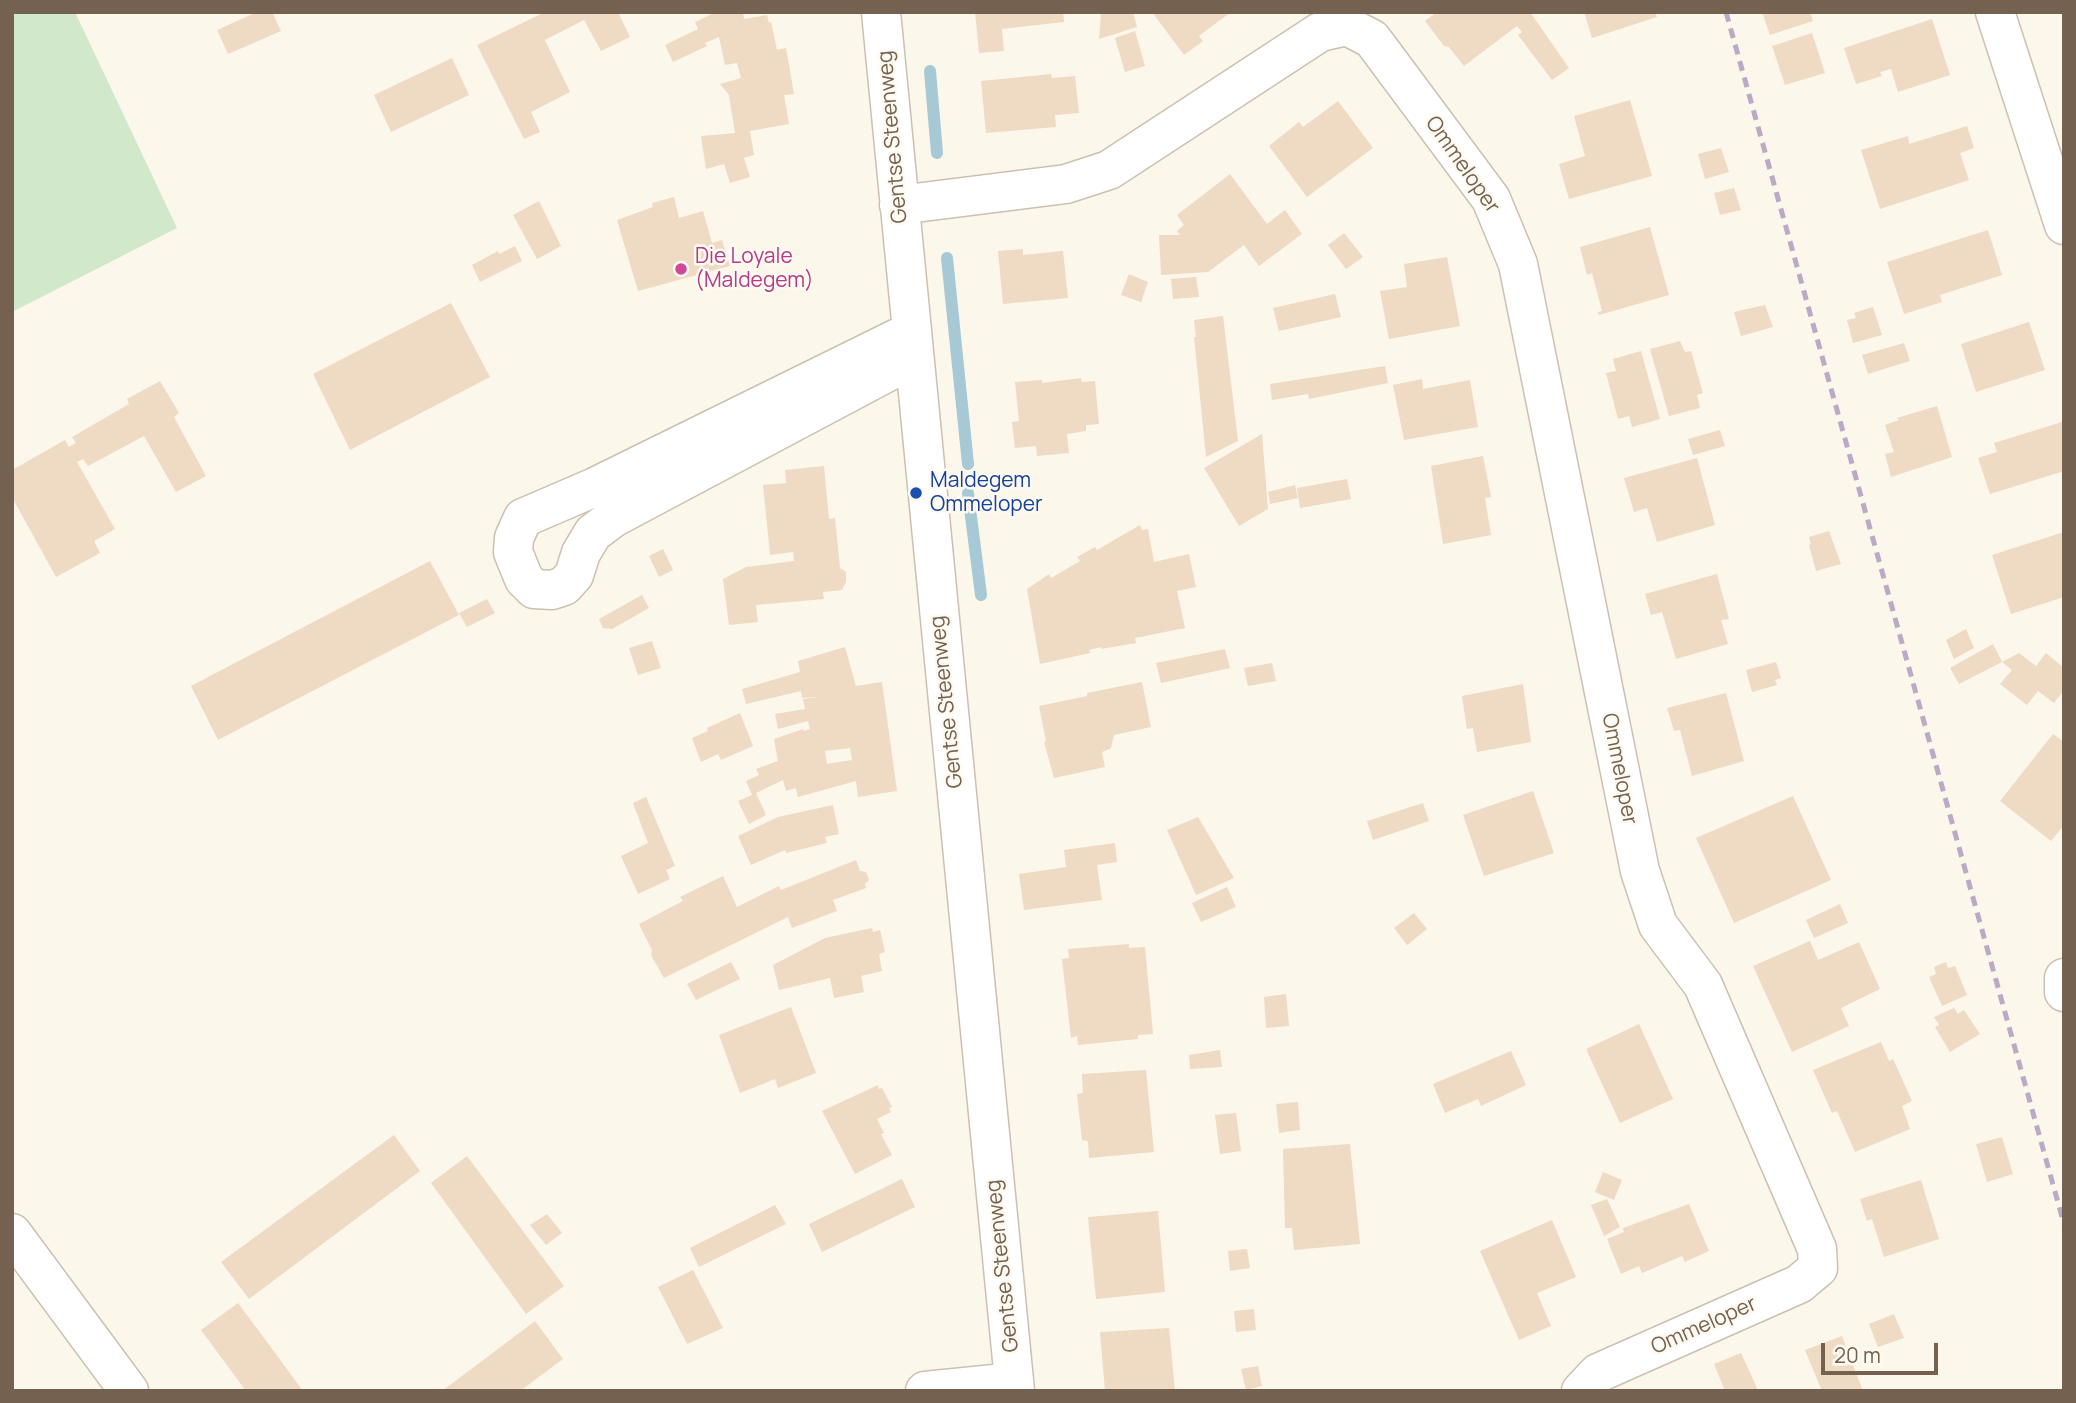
<!DOCTYPE html>
<html>
<head>
<meta charset="utf-8">
<style>
  body { margin:0 }
  #map { position:relative; width:2076px; height:1403px; overflow:hidden; background:#fbf7eb; font-family:Manrope,sans-serif }
  canvas { display:block }
  .frame { position:absolute; inset:0; border:14px solid #75614f; pointer-events:none }
  .scale { position:absolute; left:1821px; top:1343px; width:117px; height:32px; box-sizing:border-box; border:4px solid #75614f; border-top:0; padding-left:9px; font-size:21px; line-height:24px; white-space:nowrap; color:#75614f; -webkit-text-stroke:5px #fefaf1; paint-order:stroke }
</style>
</head>
<body>
<div id="map">
<canvas width="2076" height="1403"></canvas>
<div class="frame"></div>
<div class="scale">20 m</div>
</div>
<script>
const context = document.querySelector('canvas').getContext('2d');
context.lineJoin = 'round';
function paint(path, color) {
  context.fillStyle = color;
  context.fill(path, 'evenodd');
}
function shape(rows) {
  const path = new Path2D();
  for (const r of rows) {
    path.moveTo(r[0], r[1]);
    for (let i = 2; i < r.length; i += 2) path.lineTo(r[i], r[i + 1]);
  }
  return path;
}
function trace(path, color, width, dash) {
  context.strokeStyle = color;
  context.lineWidth = width;
  context.lineCap = dash ? 'butt' : 'round';
  context.setLineDash(dash || []);
  context.stroke(path);
}
function drawText(font, color, halo, rows, align = 'center') {
  context.font = font + ' Manrope,sans-serif';
  context.lineWidth = 5;
  context.setLineDash([]);
  context.textBaseline = 'middle';
  context.strokeStyle = halo;
  context.fillStyle = color;
  for (const [text, x, y, turn = 0] of rows) {
    context.save();
    context.translate(x, y);
    context.rotate((+turn || 0) * Math.PI / 180);
    context.textAlign = isNaN(turn) ? turn : align;
    if (halo) context.strokeText(text, 0, 0);
    context.fillText(text, 0, 0);
    context.restore();
  }
}
paint(shape([
  [12,12,75,12,177,228,12,312]
]), '#d2e8ca');
trace(shape([
  [930,71,937,153],
  [947,258,968,464],
  [968,493,981,595]
]), '#a7c8d5', 12);
paint(shape([
  [257,12,272,12,281,31,228,54,217,30],
  [545,12,618,12,630,37,601,51,584,20,545,40,570,92,531,112,540,132,524,139,477,45],
  [716,12,743,12,744,19,767,15,769,23,771,22,777,50,786,48,794,94,784,95,789,124,750,131,754,155,744,158,750,177,730,183,724,164,706,169,701,136,735,133,729,95,720,84,741,78,737,63,725,65,719,37,705,43,707,46,673,62,665,45,698,29,695,22],
  [975,12,1063,12,1064,22,1002,29,1004,51,979,53],
  [1101,12,1133,12,1137,27,1099,39],
  [1152,12,1231,12,1199,36,1203,41,1184,55],
  [1437,12,1530,12,1569,68,1552,80,1518,35,1522,32,1517,26,1464,66,1449,47,1444,46,1425,21],
  [1584,12,1655,12,1657,17,1592,38],
  [1762,12,1810,12,1813,21,1770,35],
  [1932,19,1950,75,1898,92,1891,69,1880,72,1882,76,1856,84,1844,48],
  [1135,31,1145,66,1125,72,1115,38],
  [1812,33,1825,73,1785,85,1772,46],
  [452,58,469,95,391,132,374,95],
  [1051,74,1052,78,1075,76,1079,113,1055,115,1056,127,986,133,981,81],
  [1630,100,1652,176,1569,199,1559,164,1585,156,1574,116],
  [1338,101,1373,148,1307,197,1269,146,1299,122,1303,127],
  [1967,126,1974,148,1960,153,1969,180,1880,209,1861,150,1908,136,1909,144],
  [1721,148,1729,172,1705,179,1698,154],
  [1230,174,1267,224,1285,210,1302,234,1259,266,1244,245,1208,272,1161,275,1159,235,1180,235,1177,231,1184,225,1177,215],
  [1734,188,1741,210,1720,215,1714,193],
  [674,197,679,218,703,211,712,243,722,240,730,266,638,291,617,220,653,207,652,203],
  [539,201,561,246,537,259,513,215],
  [1650,227,1669,295,1599,315,1598,312,1602,311,1592,273,1587,275,1580,247],
  [1988,230,2002,275,1940,295,1942,302,1904,314,1887,262],
  [1344,233,1363,257,1346,269,1328,245],
  [515,246,522,261,480,282,472,265,498,251,499,254],
  [1023,249,1023,255,1063,251,1068,298,1003,304,998,251],
  [1447,257,1460,326,1389,339,1380,291,1407,287,1404,264],
  [1129,274,1148,282,1141,302,1121,295],
  [1196,277,1199,297,1173,299,1171,279],
  [1335,294,1341,317,1279,331,1273,308],
  [451,303,490,377,350,450,313,374],
  [1765,305,1773,327,1741,336,1734,312],
  [1873,307,1882,335,1853,343,1847,320,1856,318,1854,313],
  [1223,316,1238,441,1206,457,1194,337,1196,337,1194,320],
  [2029,322,2045,370,1976,392,1961,344],
  [1680,341,1685,352,1691,351,1703,393,1697,395,1700,408,1669,416,1650,349],
  [1904,343,1910,361,1868,374,1862,355],
  [1641,351,1660,419,1632,427,1629,416,1618,419,1606,373,1616,371,1613,359],
  [1385,366,1388,383,1309,399,1308,394,1272,400,1270,384],
  [1081,378,1082,382,1095,381,1099,424,1086,425,1086,431,1067,434,1069,453,1037,456,1036,446,1015,448,1012,422,1019,421,1015,382,1042,380,1042,383],
  [1422,379,1423,389,1470,380,1478,427,1404,440,1393,385],
  [160,381,179,413,174,417,206,476,176,492,144,436,88,466,83,459,77,462,115,529,94,541,100,553,56,577,12,497,12,470,65,440,69,447,76,443,72,437,129,404,127,399],
  [1937,406,1952,457,1891,477,1885,454,1894,452,1885,425,1899,420,1897,418],
  [2062,422,2064,428,2064,471,1990,494,1978,458,1997,452,1994,443],
  [1720,430,1725,446,1693,455,1688,439],
  [1262,434,1268,509,1239,526,1204,468],
  [1483,456,1491,497,1485,498,1491,535,1443,544,1431,466],
  [1697,458,1715,525,1657,542,1647,508,1634,512,1624,478],
  [824,466,829,519,835,518,840,568,846,572,846,582,842,590,823,592,824,599,756,605,758,622,729,625,723,579,746,567,794,561,793,552,770,555,763,485,786,483,785,470],
  [1347,479,1351,499,1300,508,1297,488],
  [1295,485,1298,498,1270,504,1268,492],
  [1140,525,1142,530,1148,529,1154,562,1189,554,1196,587,1177,591,1185,628,1135,638,1136,643,1101,649,1101,647,1089,650,1090,653,1040,664,1027,589,1049,574,1051,578,1080,561,1077,557,1095,547,1097,550],
  [1829,531,1841,564,1816,571,1809,545,1811,544,1809,537],
  [2064,532,2064,597,2011,614,1992,555],
  [663,549,673,570,659,577,649,556],
  [430,561,459,615,218,740,191,686],
  [1717,574,1729,619,1721,620,1728,644,1676,659,1662,612,1651,615,1645,594],
  [642,595,649,608,612,629,603,628,599,619],
  [487,599,495,613,467,627,459,613],
  [1966,629,1974,648,1954,659,1946,640],
  [652,641,661,668,638,675,629,648],
  [1993,644,2002,662,1959,684,1950,668],
  [845,647,856,686,882,682,897,791,858,797,856,781,798,797,796,788,786,791,783,780,756,793,766,815,749,824,738,801,752,795,746,781,759,775,756,769,778,761,774,739,803,729,804,731,810,729,808,721,778,729,775,714,805,709,803,699,818,697,802,698,801,691,746,704,742,689,800,672,798,661],
  [850,748,852,760,827,764,825,751],
  [1225,649,1230,668,1161,683,1156,663],
  [2019,653,2036,666,2046,653,2064,668,2064,690,2054,703,2038,691,2027,705,2000,684,2012,670,2002,662],
  [1776,662,1781,678,1775,680,1777,685,1752,692,1746,670],
  [1272,663,1276,681,1248,686,1244,668],
  [1142,682,1151,727,1114,735,1111,748,1102,752,1105,767,1054,778,1044,742,1046,741,1039,706,1087,696,1087,693],
  [1523,684,1531,742,1477,752,1473,728,1467,729,1462,696],
  [1726,693,1744,761,1692,776,1680,730,1674,731,1667,708],
  [740,713,753,746,721,760,718,754,701,762,692,738,708,731,707,728],
  [2053,734,2064,742,2064,825,2051,841,2000,801],
  [1533,791,1554,853,1484,876,1463,815],
  [1793,796,1831,880,1734,923,1696,838],
  [646,797,675,866,666,870,670,879,638,894,621,856,648,843,633,803],
  [1423,803,1429,821,1373,840,1367,821],
  [833,805,839,834,825,837,827,843,786,853,785,850,751,865,738,836,778,817],
  [1198,817,1234,878,1196,895,1167,830],
  [1115,843,1117,862,1097,865,1102,900,1024,910,1019,874,1066,867,1064,850],
  [856,860,860,871,866,872,869,880,865,884,866,888,833,900,837,911,792,928,788,917,664,978,651,955,652,950,639,924,683,901,680,897,723,876,737,907,779,886,781,890],
  [1227,887,1236,907,1201,922,1192,903],
  [1840,904,1848,923,1814,938,1806,920],
  [1414,913,1427,929,1407,945,1394,928],
  [872,928,873,932,880,930,885,952,879,954,882,971,861,976,864,992,834,998,830,978,779,990,773,965,825,938],
  [1810,941,1818,960,1859,942,1880,989,1841,1008,1849,1026,1792,1052,1753,966],
  [1129,944,1129,948,1145,947,1153,1034,1138,1035,1138,1039,1078,1045,1077,1036,1071,1038,1062,959,1069,958,1068,949],
  [731,962,740,979,696,1000,687,984],
  [1946,962,1948,968,1955,966,1967,995,1942,1006,1929,977,1936,974,1934,967],
  [1286,994,1289,1026,1266,1028,1264,997],
  [791,1007,816,1073,778,1088,775,1079,740,1093,719,1035],
  [1954,1008,1958,1014,1964,1010,1980,1034,1950,1052,1935,1027,1939,1025,1934,1017],
  [1639,1024,1673,1099,1620,1123,1586,1049],
  [1881,1042,1889,1061,1893,1059,1912,1101,1902,1106,1910,1129,1855,1152,1837,1111,1832,1113,1813,1070],
  [1220,1050,1222,1067,1190,1069,1189,1055],
  [1511,1051,1526,1085,1481,1106,1478,1099,1445,1113,1433,1084],
  [1146,1070,1154,1152,1089,1158,1088,1141,1082,1140,1077,1094,1083,1093,1082,1074],
  [878,1085,879,1089,882,1088,892,1107,889,1108,891,1112,877,1119,884,1133,881,1134,892,1155,855,1174,822,1111],
  [1298,1102,1300,1130,1279,1133,1276,1104],
  [1236,1113,1241,1151,1220,1154,1215,1115],
  [394,1135,420,1171,249,1299,221,1262],
  [2002,1137,2013,1174,1987,1182,1976,1144],
  [1350,1144,1360,1244,1294,1250,1292,1228,1285,1228,1283,1149],
  [467,1156,564,1286,526,1314,431,1183],
  [1603,1172,1622,1180,1614,1200,1595,1192],
  [902,1179,915,1207,822,1252,809,1224],
  [1921,1180,1939,1239,1884,1257,1872,1219,1867,1221,1860,1199],
  [1607,1199,1620,1227,1604,1236,1591,1205],
  [1689,1204,1709,1251,1685,1262,1682,1256,1642,1273,1639,1266,1621,1274,1607,1239,1624,1232,1623,1228],
  [775,1205,786,1224,699,1267,690,1248],
  [1158,1211,1165,1292,1096,1299,1088,1217],
  [547,1214,562,1233,546,1245,530,1225],
  [1552,1220,1576,1277,1537,1293,1551,1326,1519,1340,1480,1251],
  [1247,1249,1250,1268,1230,1271,1228,1251],
  [693,1270,723,1328,687,1344,658,1287],
  [238,1303,270,1346,303,1391,246,1391,201,1330],
  [1254,1309,1256,1330,1236,1332,1234,1311],
  [1894,1314,1904,1338,1878,1347,1869,1324],
  [535,1321,563,1359,520,1391,442,1391],
  [1169,1328,1175,1391,1105,1391,1100,1332],
  [1842,1336,1863,1391,1822,1391,1805,1350],
  [1741,1353,1753,1379,1758,1391,1725,1391,1714,1364],
  [1258,1366,1262,1386,1246,1390,1241,1369]
]), '#efdac4');
const minor = shape([
  [881,12,1015,1391],
  [1995,12,2064,225],
  [899,205,1066,184,1109,170,1320,32,1347,26,1372,39,1491,199,1518,264,1640,871,1658,925,1703,985,1817,1249,1818,1268,1799,1284,1598,1373,1581,1391],
  [912,331,595,487,523,518,514,538,513,552,524,579,534,589,552,590,564,586,574,575,581,553,593,533,613,518,914,358],
  [2064,978,2064,992],
  [12,1233,129,1391],
  [925,1391,1014,1382]
]);
trace(minor, '#cdc0b1', 41);
trace(minor, '#fff', 38);
trace(shape([
  [1726,12,2064,1224]
]), '#bca9c5', 5, [10, 7]);
for (const [x, y, r, color] of [
  [681,269,7,"#d1479c"],
  [916,493,7,"#1a4fb4"]
]) {
  const dot = new Path2D();
  dot.arc(x, y, r, 0, 2 * Math.PI);
  context.fillStyle = color;
  context.fill(dot);
  trace(dot, '#fefaf1', 2.5);
}
drawText('21px', '#75614f', '#fefaf1', [
  ["Gentse Steenweg",893,137,-95],
  ["Ommeloper",1462,165,55],
  ["Gentse Steenweg",947,702,-96],
  ["Ommeloper",1619,769,79],
  ["Gentse Steenweg",1003,1266,-96],
  ["Ommeloper",1704,1326,-24]
]);
drawText('21px', '#b23c85', '#fefaf1', [
  ["Die Loyale",695,257],
  ["(Maldegem)",695,281]
], 'left');
drawText('21px', '#164399', '#fefaf1', [
  ["Maldegem",930,481],
  ["Ommeloper",930,505]
], 'left');
</script>
</body>
</html>
